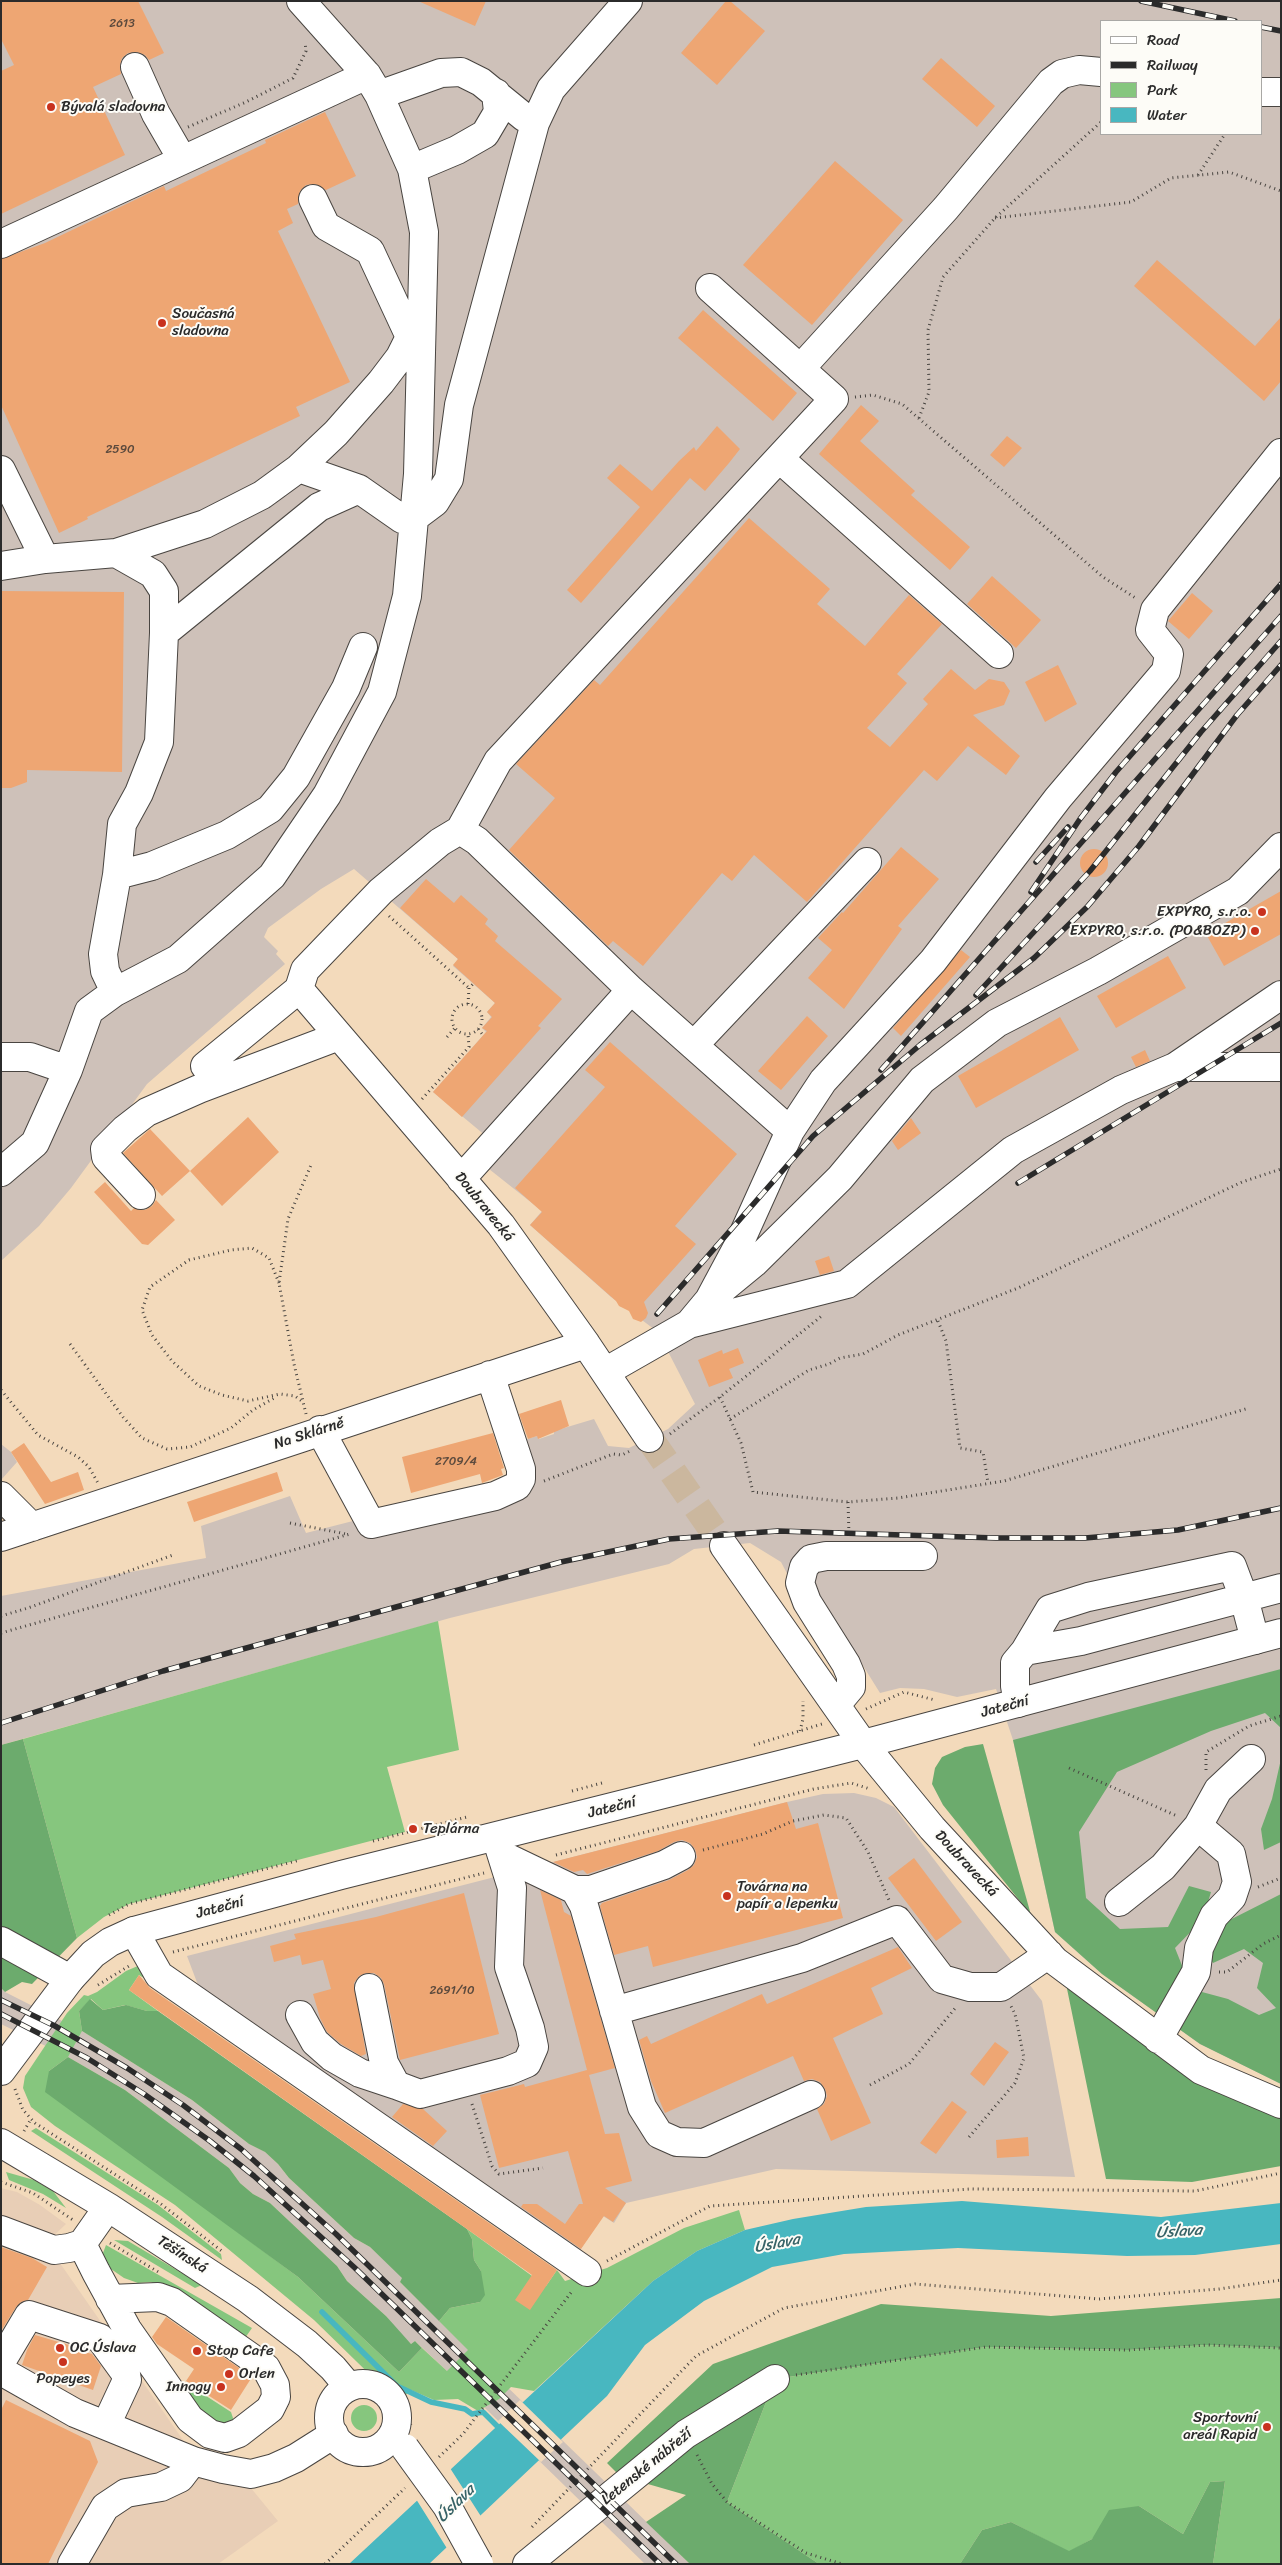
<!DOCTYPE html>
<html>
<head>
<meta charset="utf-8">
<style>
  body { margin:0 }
  #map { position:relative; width:1282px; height:2565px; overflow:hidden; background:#f3dabb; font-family:Sriracha,sans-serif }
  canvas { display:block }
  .frame { position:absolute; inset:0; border:2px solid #2b2b2b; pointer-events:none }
  .legend { position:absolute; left:1100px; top:20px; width:162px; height:115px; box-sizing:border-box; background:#fdfcf7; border:1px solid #a9a8a5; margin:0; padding:6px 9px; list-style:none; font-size:15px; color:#2b2b2b }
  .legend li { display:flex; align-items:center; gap:10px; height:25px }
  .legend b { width:25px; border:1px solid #a9a8a5 }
</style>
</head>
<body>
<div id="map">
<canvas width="1282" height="2565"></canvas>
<div class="frame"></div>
<ul class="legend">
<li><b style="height:6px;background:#fff"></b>Road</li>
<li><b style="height:6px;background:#2b2b2b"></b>Railway</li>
<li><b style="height:14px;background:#86c67e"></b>Park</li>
<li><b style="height:14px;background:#48b7c0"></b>Water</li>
</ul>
</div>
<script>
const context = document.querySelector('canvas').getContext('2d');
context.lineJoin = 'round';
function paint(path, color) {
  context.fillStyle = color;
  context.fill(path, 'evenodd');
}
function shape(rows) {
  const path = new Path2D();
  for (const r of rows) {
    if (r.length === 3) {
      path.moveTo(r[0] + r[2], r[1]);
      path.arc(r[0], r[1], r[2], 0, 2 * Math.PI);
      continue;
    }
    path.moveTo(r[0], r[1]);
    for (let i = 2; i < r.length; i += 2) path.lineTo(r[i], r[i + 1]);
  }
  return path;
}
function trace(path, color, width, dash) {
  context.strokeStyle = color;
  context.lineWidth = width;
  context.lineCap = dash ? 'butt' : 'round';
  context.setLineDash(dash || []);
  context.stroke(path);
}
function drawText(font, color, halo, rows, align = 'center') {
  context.font = font + ' Sriracha,sans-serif';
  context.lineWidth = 4;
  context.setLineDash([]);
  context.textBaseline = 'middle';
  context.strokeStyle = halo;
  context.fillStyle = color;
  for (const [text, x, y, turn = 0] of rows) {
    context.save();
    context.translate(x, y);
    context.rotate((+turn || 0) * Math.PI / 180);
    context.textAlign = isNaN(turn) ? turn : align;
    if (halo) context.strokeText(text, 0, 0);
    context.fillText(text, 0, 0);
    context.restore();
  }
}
paint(shape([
  [1,2188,17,2192,40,2205,66,2224,46,2243,192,2453,223,2454,278,2521,218,2564,1,2564]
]), '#e8ceb6');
paint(shape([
  [1,1,1281,1,1281,2084,1200,2044,1102,1974,1055,1932,1013,1740,996,1689,957,1697,924,1689,900,1688,880,1693,857,1656,818,1633,781,1562,750,1543,694,1549,669,1564,450,1618,1,1745,1,1596,206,1558,201,1526,290,1496,306,1533,396,1510,488,1502,536,1480,521,1441,537,1436,539,1439,554,1434,554,1431,594,1419,608,1446,629,1448,668,1429,695,1404,658,1332,611,1297,530,1225,542,1211,489,1169,504,1151,433,1092,486,1032,482,1028,491,1017,487,1012,495,1003,453,966,458,959,354,869,321,889,268,928,264,937,278,951,276,954,285,964,147,1084,71,1188,39,1226,1,1261],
  [1101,21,1261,21,1261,134,1101,134],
  [1,1444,11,1452,17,1462,1,1480],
  [854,1793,876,1798,894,1807,1042,2001,1075,2177,776,2169,626,2203,614,2223,603,2216,576,2256,201,1993,187,1956,787,1802,823,1794],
  [1,1988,5,1992,82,2031,192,2100,249,2144,265,2152,278,2164,289,2178,354,2238,370,2247,403,2278,400,2282,465,2346,690,2564,645,2564,447,2371,415,2341,411,2344,397,2330,386,2316,347,2281,337,2266,270,2203,253,2194,240,2183,229,2168,125,2090,68,2057,1,2024]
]), '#cec1b9');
paint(shape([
  [438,1621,459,1750,387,1767,405,1832,129,1904,104,1917,77,1938,23,1739],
  [145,1963,147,1980,139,1975,129,1990,158,2011,147,2011,125,2005,103,2010,91,1999,79,2011,82,2031,68,2057,49,2071,223,2221,298,2277,399,2372,422,2348,447,2371,468,2350,439,2321,450,2308,480,2302,481,2271,474,2260,472,2239,467,2229,546,2286,557,2270,565,2281,607,2268,684,2228,739,2210,745,2230,697,2251,653,2281,534,2391,511,2387,499,2399,478,2411,458,2399,434,2400,411,2390,398,2402,314,2320,175,2205,55,2126,31,2107,23,2088,25,2076,67,2013,84,1995,88,1996,97,1992,126,1971],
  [36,2128,158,2205,221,2254,222,2260,162,2217,31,2131],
  [6,2172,34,2180,53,2191,66,2208,43,2194,9,2180],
  [114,2240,128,2241,202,2285,195,2288],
  [106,2245,252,2328,245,2338,151,2282,138,2283,124,2278,111,2269,104,2259,103,2253],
  [1207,2345,1281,2348,1281,2564,1213,2564,1225,2481,1210,2482,1183,2534,1139,2506,1092,2539,1069,2552,1011,2522,982,2530,960,2564,819,2564,727,2502,775,2379,986,2347,1128,2350],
  [186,2383,231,2412,234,2421,221,2431,180,2391],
  [364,2418,13]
]), '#86c67e');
paint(shape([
  [1281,1669,1281,1728,1265,1713,1211,1731,1117,1772,1079,1832,1086,1898,1120,1929,1168,1927,1189,1886,1211,1892,1203,1919,1175,1948,1183,1968,1202,1992,1228,1999,1259,2015,1276,2008,1257,1988,1263,1963,1244,1949,1213,1963,1206,1951,1214,1928,1281,1894,1281,2084,1200,2044,1102,1974,1055,1932,1013,1740],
  [23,1739,77,1938,32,1984,22,1982,5,1992,1,1988,1,1745],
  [983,1744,1031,1915,943,1805,932,1784,935,1768,942,1757,965,1747],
  [1281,1759,1281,1842,1264,1850,1261,1829,1272,1799],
  [1065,1979,1281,2113,1281,2166,1192,2182,1106,2179],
  [90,1999,103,2010,126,2005,147,2011,158,2011,467,2229,472,2239,474,2260,481,2271,485,2295,480,2302,450,2308,439,2321,400,2282,402,2278,370,2247,354,2238,289,2178,278,2164,265,2152,249,2144,192,2100,82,2031,79,2011],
  [68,2057,125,2090,229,2168,240,2183,253,2194,270,2203,337,2266,347,2281,386,2316,411,2344,415,2341,422,2348,399,2372,298,2277,45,2092,49,2071],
  [1281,2298,1281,2348,1207,2345,1128,2350,986,2347,775,2379,727,2502,819,2564,690,2564,646,2522,686,2495,620,2476,607,2463,713,2364,881,2304,1051,2316],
  [1225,2481,1213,2564,960,2564,982,2530,1011,2522,1069,2551,1092,2539,1109,2510,1139,2506,1183,2534,1210,2482]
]), '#6cab6d');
paint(shape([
  [962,2201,1161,2217,1281,2203,1281,2244,1195,2255,1127,2256,958,2248,844,2254,772,2267,704,2301,645,2345,607,2396,429,2564,349,2564,653,2281,697,2251,745,2230,793,2219,866,2207]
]), '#48b7c0');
paint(shape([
  [520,2400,563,2442,541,2462,498,2421],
  [450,2468,482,2518,448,2550,416,2499]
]), '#f3dabb');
trace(shape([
  [322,2312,397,2386,431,2402,465,2409,472,2414,483,2412,497,2426]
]), '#48b7c0', 5.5);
paint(shape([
  [1,1,138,1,164,53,149,60,145,55,137,52,128,53,122,58,120,65,121,74,93,87,125,155,1,214,1,71,14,65,1,39],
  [418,1,486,1,475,26],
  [726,1,730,1,765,31,717,85,681,53],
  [941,58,995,106,977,127,922,79],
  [325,112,356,176,326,190,315,184,306,185,300,191,298,204,287,209,293,223,278,231,350,382,296,407,300,416,87,517,88,519,59,533,1,405,1,259,45,243,164,186,166,191,266,143,265,140],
  [835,161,903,220,812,325,743,265],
  [1157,260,1255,346,1281,317,1281,381,1264,401,1134,286],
  [703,310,797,393,773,421,678,338],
  [861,405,879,421,860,441,915,491,911,495,970,547,950,570,819,454],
  [717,426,740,449,729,463,705,491,690,478,581,603,567,590,640,507,607,478,620,464,652,491,679,461,694,447,696,451],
  [1007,436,1022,448,1004,467,990,455],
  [749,518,830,589,817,604,865,646,909,595,942,624,897,674,907,683,867,728,890,747,928,704,923,699,951,669,975,690,989,679,1004,682,1010,691,1004,705,973,715,1020,756,1006,775,968,746,937,781,924,770,807,902,754,855,732,881,722,873,643,966,613,941,608,946,509,850,555,798,516,764,594,680,600,685],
  [992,576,1041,620,1016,648,967,604],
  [1,591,124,592,122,772,27,770,27,782,11,788,1,788],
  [1192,593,1213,611,1189,639,1168,621],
  [1058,665,1077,704,1045,722,1025,682],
  [901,847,939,879,898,926,902,929,844,1009,808,978,832,950,818,938,842,912,843,913],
  [1094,863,14],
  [426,879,454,903,461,895,488,919,485,924,498,936,495,941,562,999,538,1026,541,1028,462,1117,433,1092,487,1031,482,1028,492,1017,487,1012,495,1003,453,965,458,959,400,908],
  [1281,891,1281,934,1224,966,1206,934],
  [961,950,970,957,901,1036,893,1028],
  [1168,956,1186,988,1116,1028,1097,996],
  [807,1016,828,1036,781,1090,758,1071],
  [1060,1017,1079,1050,976,1108,958,1076],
  [610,1042,737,1154,675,1226,696,1244,644,1302,648,1313,646,1318,641,1322,633,1319,629,1311,619,1306,616,1301,530,1225,542,1212,515,1188,605,1087,585,1070],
  [1145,1050,1150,1061,1136,1067,1131,1057],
  [248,1117,279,1152,222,1206,190,1171,162,1196,123,1153,150,1129,190,1171],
  [911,1118,921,1133,898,1150,892,1141],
  [105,1182,131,1211,134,1208,145,1210,152,1206,156,1200,175,1220,148,1245,142,1244,94,1192],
  [829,1256,834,1271,820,1275,815,1261],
  [738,1348,744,1363,729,1369,733,1378,709,1387,698,1360,722,1350,723,1354],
  [561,1400,569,1426,538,1439,537,1436,528,1439,519,1414],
  [493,1433,504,1468,501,1469,503,1475,482,1483,480,1474,411,1493,402,1457],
  [24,1443,51,1482,78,1472,84,1490,45,1504,11,1452],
  [277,1472,283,1491,194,1522,187,1502],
  [787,1802,796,1829,818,1823,843,1918,653,1967,648,1946,614,1955,600,1906,602,1903,669,1880,688,1870,694,1865,697,1857,695,1849,690,1843,682,1840,674,1842,658,1851,587,1874,583,1870,574,1872,553,1862],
  [914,1858,962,1922,936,1941,888,1878],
  [540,1890,561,1900,564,1912,571,1916,615,2068,589,2075,605,2134,619,2133,632,2181,605,2188,626,2203,613,2222,604,2216,581,2249,521,2207,523,2204,537,2204,565,2224,579,2204,583,2204,568,2151,499,2168,480,2095,524,2084,525,2087,587,2070],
  [464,1893,499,2034,400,2060,384,1984,381,1978,374,1973,366,1973,359,1976,354,1983,366,2054,361,2056,341,2044,327,2032,320,2018,313,1994,331,1989,323,1960,302,1965,300,1955,274,1962,270,1946,296,1939,294,1934,376,1917],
  [898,1947,912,1968,871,1988,883,2014,833,2038,871,2123,831,2141,817,2109,824,2104,827,2096,825,2089,820,2082,812,2079,804,2081,793,2056,665,2113,651,2081,639,2040,647,2036,651,2044,762,1994,767,2004],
  [139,1975,150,1988,557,2270,530,2310,515,2300,532,2275,129,1990],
  [995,2042,1009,2052,984,2086,970,2074],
  [952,2101,967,2112,936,2154,920,2143],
  [403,2104,423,2109,447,2131,433,2146,392,2117],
  [1028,2137,1029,2156,997,2158,996,2140],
  [1,2247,32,2258,47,2267,28,2300,21,2302,16,2307,1,2331],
  [166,2317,252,2377,231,2410,186,2381,194,2369,157,2344,152,2337],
  [35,2335,86,2350,85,2352,92,2354,101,2366,93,2390,22,2365,27,2350],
  [6,2400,90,2441,98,2462,48,2564,1,2564,1,2410]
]), '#eea673');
trace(shape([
  [649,1438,724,1546]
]), '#cbb79e', 28, [28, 14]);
const minor = shape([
  [135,67,156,114,182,159],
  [1261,92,1281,92],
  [379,95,441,73,461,72,481,82,524,117,535,123],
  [412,169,457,150,485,134,498,112,496,93],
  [313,199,326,226,370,251,410,337],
  [1,244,367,75],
  [800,369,946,208,1051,82,1062,74,1079,70,1101,72],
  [780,459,999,654],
  [299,468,359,489],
  [1,470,45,559],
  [1,566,45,559,116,553,205,524,262,495,299,468,336,433,381,382,400,357,410,337,420,335],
  [164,633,319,507,359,489,402,519,415,517,435,502,449,479,459,405,535,123,551,89,628,1],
  [460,830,498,761,834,399,710,288],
  [117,875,152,866,227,835,270,809,296,777,346,688,363,647],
  [299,989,501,1225,586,1344,649,1438],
  [115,992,105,971,103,954,117,875,122,824,139,793,159,742,164,633,164,591,153,574,116,553],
  [694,1045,867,862],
  [1,1057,30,1057,68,1070],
  [205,1066,299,989,305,970,381,891,440,842,460,830,477,841,631,990,790,1131],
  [1175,1067,1281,1067],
  [1,1172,35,1143,68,1070,89,1011,115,992,178,959,272,876,327,795,382,692,407,596,418,474,424,232,412,169,379,95,367,75,301,1],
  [461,1179,631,990],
  [141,1195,106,1157,105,1149,125,1129,147,1112,199,1089,339,1036],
  [709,1300,739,1244,790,1131,823,1081,933,961,1058,798,1166,671,1169,654,1150,630,1155,610,1281,453],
  [689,1324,847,1284,1013,1150,1121,1090,1175,1067,1281,995],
  [605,1372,689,1324,709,1300,754,1263,840,1178,922,1080,997,1023,1098,971,1238,891,1281,847],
  [320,1430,371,1524,495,1496,517,1486,521,1479,521,1469,490,1375],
  [1,1496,32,1527],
  [1,1537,586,1344],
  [724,1546,863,1744,932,1828,1055,1961,1201,2070,1281,2104],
  [1025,1651,1050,1609,1088,1597,1232,1566,1244,1598,1255,1640],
  [1018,1703,1015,1686,1015,1663,1025,1651,1081,1641,1281,1588],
  [836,1705,851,1687,851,1676,846,1664,807,1602,800,1583,804,1567,811,1559,826,1556,923,1556],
  [502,1855,575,1890,591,1890,664,1865,681,1856],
  [575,1890,584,1906,642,2107,659,2134,677,2142,704,2143,811,2095],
  [1119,1902,1163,1867,1198,1826,1218,1790,1251,1759],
  [134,1931,159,1975,587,2272],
  [1,1941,70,1979],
  [369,1988,384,2063,396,2085,420,2094,508,2071,527,2063,534,2047,530,2028,509,1967,512,1888,496,1837],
  [614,2011,802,1958,897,1920,942,1979,970,1987,1001,1987,1049,1954],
  [300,2015,315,2042,332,2057,360,2073,396,2085],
  [1158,2039,1196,1972,1199,1948,1214,1916,1232,1897,1237,1882,1231,1854,1198,1826],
  [1,2143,108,2207,248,2299,307,2344,333,2368,349,2387],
  [1,2230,54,2250,69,2248,82,2244,108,2207],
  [82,2244,96,2272,127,2329,190,2419,210,2434,225,2438,239,2433,270,2409,276,2397,275,2385,266,2368,172,2302,158,2297,110,2299],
  [1,2362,29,2315,100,2338,126,2374,127,2380,106,2425],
  [1,2371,75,2413,193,2461,223,2469,251,2474,274,2468,296,2458,334,2434],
  [363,2418,34],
  [72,2564,105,2507,126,2493,161,2487,180,2478,193,2461],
  [527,2564,686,2434,775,2379]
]);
const major = shape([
  [1,2071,70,1979,93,1954,110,1942,134,1931,341,1875,863,1744,1281,1633]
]);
trace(minor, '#494541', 30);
trace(major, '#494541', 30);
trace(shape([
  [188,127,246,102,293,78,306,51,305,42],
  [1198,175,1225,134],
  [995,218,1131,202,1171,178,1229,172,1281,191],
  [855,397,873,395,902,404,1103,577,1137,599],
  [919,418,929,392,928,330,943,277,995,218,1101,122],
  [389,916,469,988],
  [468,1004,469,988,473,984],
  [467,1019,15],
  [478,1029,483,1035],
  [447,1037,455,1028],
  [422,1099,469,1047,468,1034],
  [279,1283,269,1258,252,1248,231,1250,189,1260,150,1287,142,1310,152,1335,172,1361,199,1386,222,1395,248,1401,280,1394,295,1396,303,1402],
  [938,1321,946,1341,960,1448,983,1452,988,1483],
  [70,1344,123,1417,142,1438,167,1449,190,1447,231,1428,253,1410,276,1397],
  [1,1390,38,1435,78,1457,89,1467,98,1483],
  [720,1397,741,1443,753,1492,848,1502,898,1498,1004,1481,1249,1408],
  [306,1414,294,1364,279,1283,288,1219,311,1165],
  [730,1419,809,1370,829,1364,840,1358,863,1354,898,1335,1018,1288,1242,1182,1281,1169],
  [670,1434,720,1397,823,1315],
  [544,1481,613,1454,622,1455,630,1451],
  [848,1502,849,1535],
  [290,1523,346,1534],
  [1,1616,28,1608,173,1555],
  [1,1633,350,1534],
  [866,1709,904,1692,935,1700],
  [800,1731,803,1719,803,1701],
  [754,1745,822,1724],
  [1069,1768,1177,1816],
  [1206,1770,1206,1752,1249,1726,1281,1716],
  [572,1791,602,1783],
  [373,1841,467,1817],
  [703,1850,763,1834,793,1821,824,1815,846,1818,868,1852,889,1900],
  [556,1855,814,1789,851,1783,870,1789],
  [1258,1887,1281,1878],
  [109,1915,129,1904,300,1860],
  [173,1952,484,1873],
  [1219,1972,1227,1972,1263,1944,1281,1935],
  [98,1985,129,1966],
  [870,2085,909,2064,957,2006],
  [15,2089,23,2110,35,2123,161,2204,223,2252],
  [472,2104,492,2166,499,2174,543,2168],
  [24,2131,31,2119],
  [969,2137,1015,2083,1024,2058,1015,2014,1011,2006],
  [1,2182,33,2193,73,2220],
  [110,2243,160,2273],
  [607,2261,710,2206,970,2189,1195,2191,1281,2173],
  [796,2375,986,2347,1128,2350,1207,2345,1281,2348],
  [370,2377,383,2382,394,2393,411,2425],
  [324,2414,329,2398],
  [343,2454,362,2459,386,2456],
  [697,2455,712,2484,727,2502,806,2553,842,2564],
  [439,2457,463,2434,573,2290],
  [532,2527,696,2356,784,2308,915,2284,1099,2299,1219,2289,1281,2280],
  [325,2564,405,2488]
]), '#494541', 3, [1, 4]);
trace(minor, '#fff', 28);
trace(major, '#fff', 28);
const rail = shape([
  [1141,1,1235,21],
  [1261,27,1281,31],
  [1036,862,1068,827],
  [1031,892,1080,819,1116,772,1281,584],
  [976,995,1090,871,1201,732,1281,641],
  [881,1070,1281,616],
  [1018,1183,1281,1023],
  [657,1314,813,1136,920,1045,1034,958,1087,907,1139,846,1237,715,1281,665],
  [1,1723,163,1671,308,1631,561,1562,669,1539,778,1531,996,1538,1085,1538,1178,1530,1281,1508],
  [1,2000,55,2026,127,2068,183,2105,241,2149,336,2234,676,2564],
  [1,2014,87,2058,144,2094,210,2141,254,2176,355,2268,660,2564]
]);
trace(rail, '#2b2b2b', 5.5);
trace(rail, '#fdfcf7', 4, [11]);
const minorBridge = shape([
  [405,2448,447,2506,479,2564]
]);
trace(minorBridge, '#494541', 30, []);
trace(minorBridge, '#fff', 28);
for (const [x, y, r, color] of [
  [51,107,5,"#c8321e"],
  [162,323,5,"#c8321e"],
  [1262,912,5,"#c8321e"],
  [1255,931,5,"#c8321e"],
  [413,1829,5,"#c8321e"],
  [727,1896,5,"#c8321e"],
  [60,2348,5,"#c8321e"],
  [197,2351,5,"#c8321e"],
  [63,2362,5,"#c8321e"],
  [229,2374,5,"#c8321e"],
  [221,2387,5,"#c8321e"],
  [1267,2427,5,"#c8321e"]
]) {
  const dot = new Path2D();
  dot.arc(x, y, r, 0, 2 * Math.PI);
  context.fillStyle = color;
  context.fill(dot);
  trace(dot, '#fdfcf7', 2);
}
drawText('12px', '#5c4a3d', null, [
  ["2613",122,24],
  ["2590",120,450],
  ["2709/4",456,1462],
  ["2691/10",452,1991]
]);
drawText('15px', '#2b2b2b', '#fdfcf7', [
  ["Bývalá sladovna",61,107],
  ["Současná",172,314],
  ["sladovna",172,331],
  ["EXPYRO, s.r.o.",1252,912,"right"],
  ["EXPYRO, s.r.o. (PO&BOZP)",1245,931,"right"],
  ["Teplárna",423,1829],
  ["Továrna na",737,1887],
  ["papír a lepenku",737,1904],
  ["OC Úslava",70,2348],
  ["Stop Cafe",207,2351],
  ["Orlen",239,2374],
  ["Popeyes",63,2379,"center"],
  ["Innogy",211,2387,"right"],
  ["Sportovní",1257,2418,"right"],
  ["areál Rapid",1257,2435,"right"]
], 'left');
drawText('15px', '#2b2b2b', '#fdfcf7', [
  ["Doubravecká",484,1207,51],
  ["Na Sklárně",309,1434,-18],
  ["Jateční",1005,1707,-15],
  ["Jateční",612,1808,-14],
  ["Doubravecká",966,1864,47],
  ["Jateční",220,1908,-15],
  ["Těšínská",182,2255,33],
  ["Letenské nábřeží",647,2467,-39]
]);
drawText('italic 16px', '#376367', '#fdfcf7', [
  ["Úslava",1179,2232,-4],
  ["Úslava",777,2244,-11],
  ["Úslava",456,2504,-45]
]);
</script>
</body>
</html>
